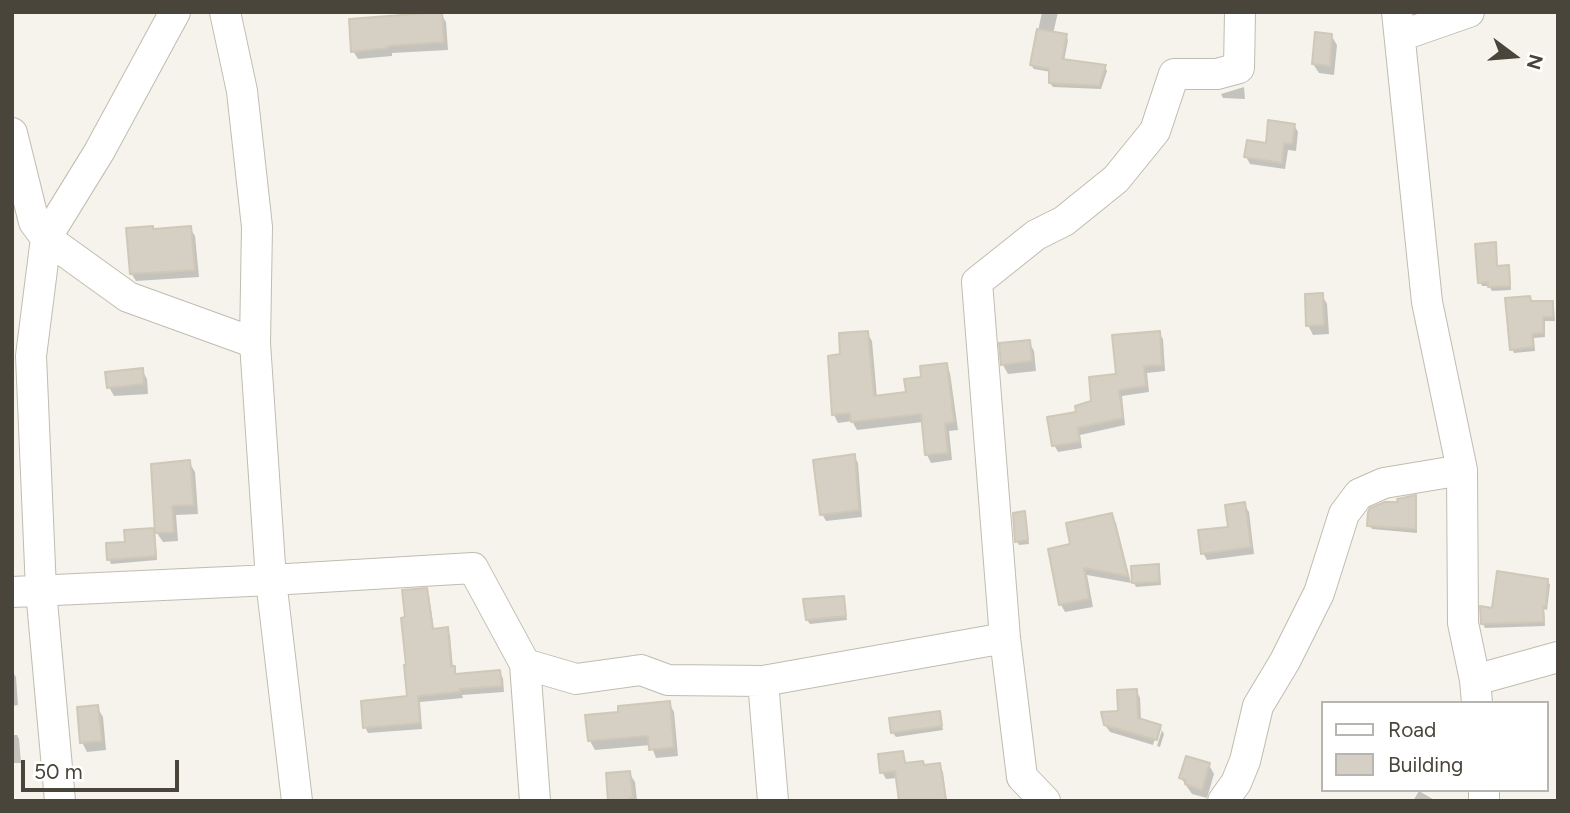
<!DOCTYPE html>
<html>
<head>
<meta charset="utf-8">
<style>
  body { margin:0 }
  #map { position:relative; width:1570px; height:813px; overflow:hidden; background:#f5f3ec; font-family:Figtree,sans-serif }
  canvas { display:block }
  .frame { position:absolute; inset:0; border:14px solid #49453a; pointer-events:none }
  .legend { position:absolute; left:1321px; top:701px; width:228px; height:91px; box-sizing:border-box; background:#fff; border:2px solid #b6b5b0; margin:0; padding:9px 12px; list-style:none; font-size:21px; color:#49453a }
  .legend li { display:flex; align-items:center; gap:14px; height:35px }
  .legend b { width:35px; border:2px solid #b6b5b0 }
  .north { position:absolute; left:1479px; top:21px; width:70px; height:70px; -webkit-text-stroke:5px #fff; paint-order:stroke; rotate:106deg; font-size:19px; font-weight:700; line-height:28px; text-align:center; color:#49453a }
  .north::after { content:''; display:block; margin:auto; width:24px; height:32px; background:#49453a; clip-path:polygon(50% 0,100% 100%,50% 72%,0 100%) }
  .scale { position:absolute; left:21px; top:760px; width:158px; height:32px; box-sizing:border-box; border:4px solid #49453a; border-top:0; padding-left:9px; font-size:21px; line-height:24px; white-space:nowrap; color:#49453a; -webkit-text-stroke:5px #fff; paint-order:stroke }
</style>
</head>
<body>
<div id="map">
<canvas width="1570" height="813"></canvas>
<div class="frame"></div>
<ul class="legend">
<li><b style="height:9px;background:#fff"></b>Road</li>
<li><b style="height:19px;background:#d5d0c3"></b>Building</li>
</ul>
<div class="north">N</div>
<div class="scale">50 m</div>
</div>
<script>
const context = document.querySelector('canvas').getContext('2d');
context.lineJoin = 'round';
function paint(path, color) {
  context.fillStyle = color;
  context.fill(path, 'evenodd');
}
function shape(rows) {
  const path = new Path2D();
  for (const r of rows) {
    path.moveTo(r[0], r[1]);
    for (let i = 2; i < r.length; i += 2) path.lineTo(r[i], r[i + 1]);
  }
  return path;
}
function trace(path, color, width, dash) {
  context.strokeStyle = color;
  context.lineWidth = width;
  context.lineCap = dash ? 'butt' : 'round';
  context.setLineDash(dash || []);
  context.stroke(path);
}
paint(shape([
  [1042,12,1058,12,1053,34,1066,36,1068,40,1064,61,1105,67,1107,71,1101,89,1053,87,1050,83,1051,72,1034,69,1031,65],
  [441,14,446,22,448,50,392,53,392,56,358,59,353,51],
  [1331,35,1337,45,1334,75,1319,73,1313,64],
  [1244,87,1245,99,1223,98,1221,94],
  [1294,125,1298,132,1296,151,1288,150,1285,169,1250,164,1246,157],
  [190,228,195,236,199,277,136,281,131,273,154,231],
  [1495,244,1498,267,1508,267,1510,271,1511,290,1492,291,1489,286,1482,286,1480,282],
  [1322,295,1327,304,1329,334,1313,335,1308,325],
  [1530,298,1533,303,1552,302,1554,306,1555,321,1545,321,1545,337,1534,338,1535,351,1514,353,1512,349],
  [867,333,872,341,877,398,908,394,923,378,946,365,950,373,958,430,949,431,952,460,931,463,927,455,923,422,857,430,852,421,838,423,834,415,830,357,842,355],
  [1159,333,1163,339,1165,371,1147,373,1149,392,1122,396,1125,425,1080,435,1082,448,1058,452,1054,445,1078,413,1093,403],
  [1029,342,1034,351,1036,371,1008,374,1003,365,1001,345],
  [142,370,147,379,148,394,114,396,109,387],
  [854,456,858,463,862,517,826,521,822,514],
  [189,462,195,472,198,514,176,515,178,541,163,542,157,533,153,466],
  [1415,497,1417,501,1417,533,1372,529,1369,525,1400,504],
  [1244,504,1249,512,1254,554,1207,560,1203,553,1230,528],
  [1024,513,1029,544,1019,545,1017,541],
  [1111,515,1116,523,1131,583,1087,575,1093,607,1065,612,1061,605,1072,546],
  [153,530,155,534,157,560,111,564,109,559,127,544],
  [1158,566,1160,570,1161,585,1136,587,1134,583,1133,567],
  [1547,580,1550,585,1547,610,1544,609,1545,626,1485,628,1483,624,1493,610],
  [426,590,429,596,434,630,447,629,450,635,453,668,457,675,499,672,503,678,504,692,462,695,463,698,420,702,422,729,368,733,365,727,409,698,407,619],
  [843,598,847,620,810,624,807,620],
  [12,671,16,677,18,705,12,706],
  [1136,690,1140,698,1141,720,1160,727,1164,734,1160,747,1157,746,1162,730,1158,730,1153,745,1110,732,1105,725,1120,712],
  [669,703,674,712,678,756,656,758,651,745,595,750,590,741,587,717,620,714],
  [97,707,103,717,106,750,87,752,82,742],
  [939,713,943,730,896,737,893,733,891,719],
  [12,735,17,735,19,739,21,763,12,763],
  [902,753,907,765,925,767,939,765,943,772,947,801,901,801,898,778,886,779,882,772],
  [1209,765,1214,774,1207,798,1192,794,1181,778],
  [629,773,635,782,637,801,610,801],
  [1419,791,1436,801,1413,801]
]), '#0003');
const building = shape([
  [442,12,444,42,388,46,388,48,351,52,349,19,442,12],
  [1037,29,1067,34,1062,59,1106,65,1099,86,1049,83,1049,69,1030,65,1037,29],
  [1315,32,1332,34,1330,66,1312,64,1315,32],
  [1268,120,1295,124,1292,144,1284,143,1282,163,1244,157,1247,140,1266,143,1268,120],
  [153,226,153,229,191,226,195,270,130,274,126,228,153,226],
  [1496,242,1497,266,1509,265,1510,286,1488,287,1488,282,1478,283,1475,244,1496,242],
  [1323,293,1324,325,1306,326,1305,294,1323,293],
  [1530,296,1531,301,1553,301,1553,317,1543,317,1544,333,1532,334,1533,347,1510,350,1505,298,1530,296],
  [868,331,874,396,906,392,904,379,921,377,920,366,947,363,954,422,945,424,948,453,925,455,921,414,851,422,850,413,832,415,828,356,840,354,839,333,868,331],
  [1160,331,1162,365,1144,366,1146,386,1119,390,1123,418,1078,428,1080,442,1052,446,1047,417,1076,412,1075,406,1091,401,1089,377,1116,374,1112,335,1160,331],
  [1030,340,1032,361,1001,365,999,343,1030,340],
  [143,368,144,384,107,388,105,372,143,368],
  [855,454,859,510,820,515,813,460,855,454],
  [190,460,194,505,172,506,174,532,155,533,151,464,190,460],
  [1416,495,1416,529,1367,526,1368,512,1370,508,1385,502,1398,502,1397,499,1416,495],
  [1245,502,1251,547,1201,554,1198,530,1228,527,1225,505,1245,502],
  [1025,511,1028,540,1015,542,1013,513,1025,511],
  [1112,513,1128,576,1084,568,1089,599,1059,605,1048,549,1070,544,1066,523,1112,513],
  [154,528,156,556,107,560,106,543,125,542,124,530,154,528],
  [1159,564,1159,582,1132,583,1131,566,1159,564],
  [1497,571,1548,579,1546,606,1543,606,1544,622,1481,624,1480,606,1492,608,1497,571],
  [427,588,433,629,448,627,451,666,455,666,455,674,500,670,502,686,460,689,460,692,418,696,420,723,363,728,361,701,407,696,404,665,406,665,401,618,405,617,402,590,427,588],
  [844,596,846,616,806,620,803,599,844,596],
  [1137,689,1138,718,1161,725,1157,740,1104,725,1101,712,1118,711,1117,690,1137,689],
  [670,701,674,747,649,750,648,736,588,741,585,715,618,712,618,706,670,701],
  [98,705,102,741,80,743,77,707,98,705],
  [940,711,942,726,891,733,889,718,940,711],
  [903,751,905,763,923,761,924,765,940,763,946,801,899,801,895,771,880,773,878,754,903,751],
  [1186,756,1210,763,1202,790,1185,784,1186,780,1179,778,1186,756],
  [630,771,633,797,627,800,608,801,606,773,630,771]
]);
paint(building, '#d5d0c3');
trace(building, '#d0c8b7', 2);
const minor = shape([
  [225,12,242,91,257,227,255,343,271,580,473,568,525,664,576,679,641,670,668,680,763,681,1005,638],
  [1397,12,1427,302,1462,470,1463,623,1475,680,1477,703],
  [1400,36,1469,12],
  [12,133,34,222,46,238,128,297,255,343],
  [12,592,271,580,297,801],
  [525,664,535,801],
  [1475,680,1558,657],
  [763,681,773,801],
  [1484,790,1484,801],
  [60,801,41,590,31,356,46,238,99,152,175,12],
  [1045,801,1022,777,1005,638,977,282,1036,235,1064,221,1116,179,1155,131,1174,74,1217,74,1239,68,1240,12],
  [1223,801,1236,783,1245,761,1258,706,1285,661,1319,593,1344,514,1359,494,1384,483,1462,470]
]);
trace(minor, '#c0bcb0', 32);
trace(minor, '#fff', 30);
</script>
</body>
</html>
